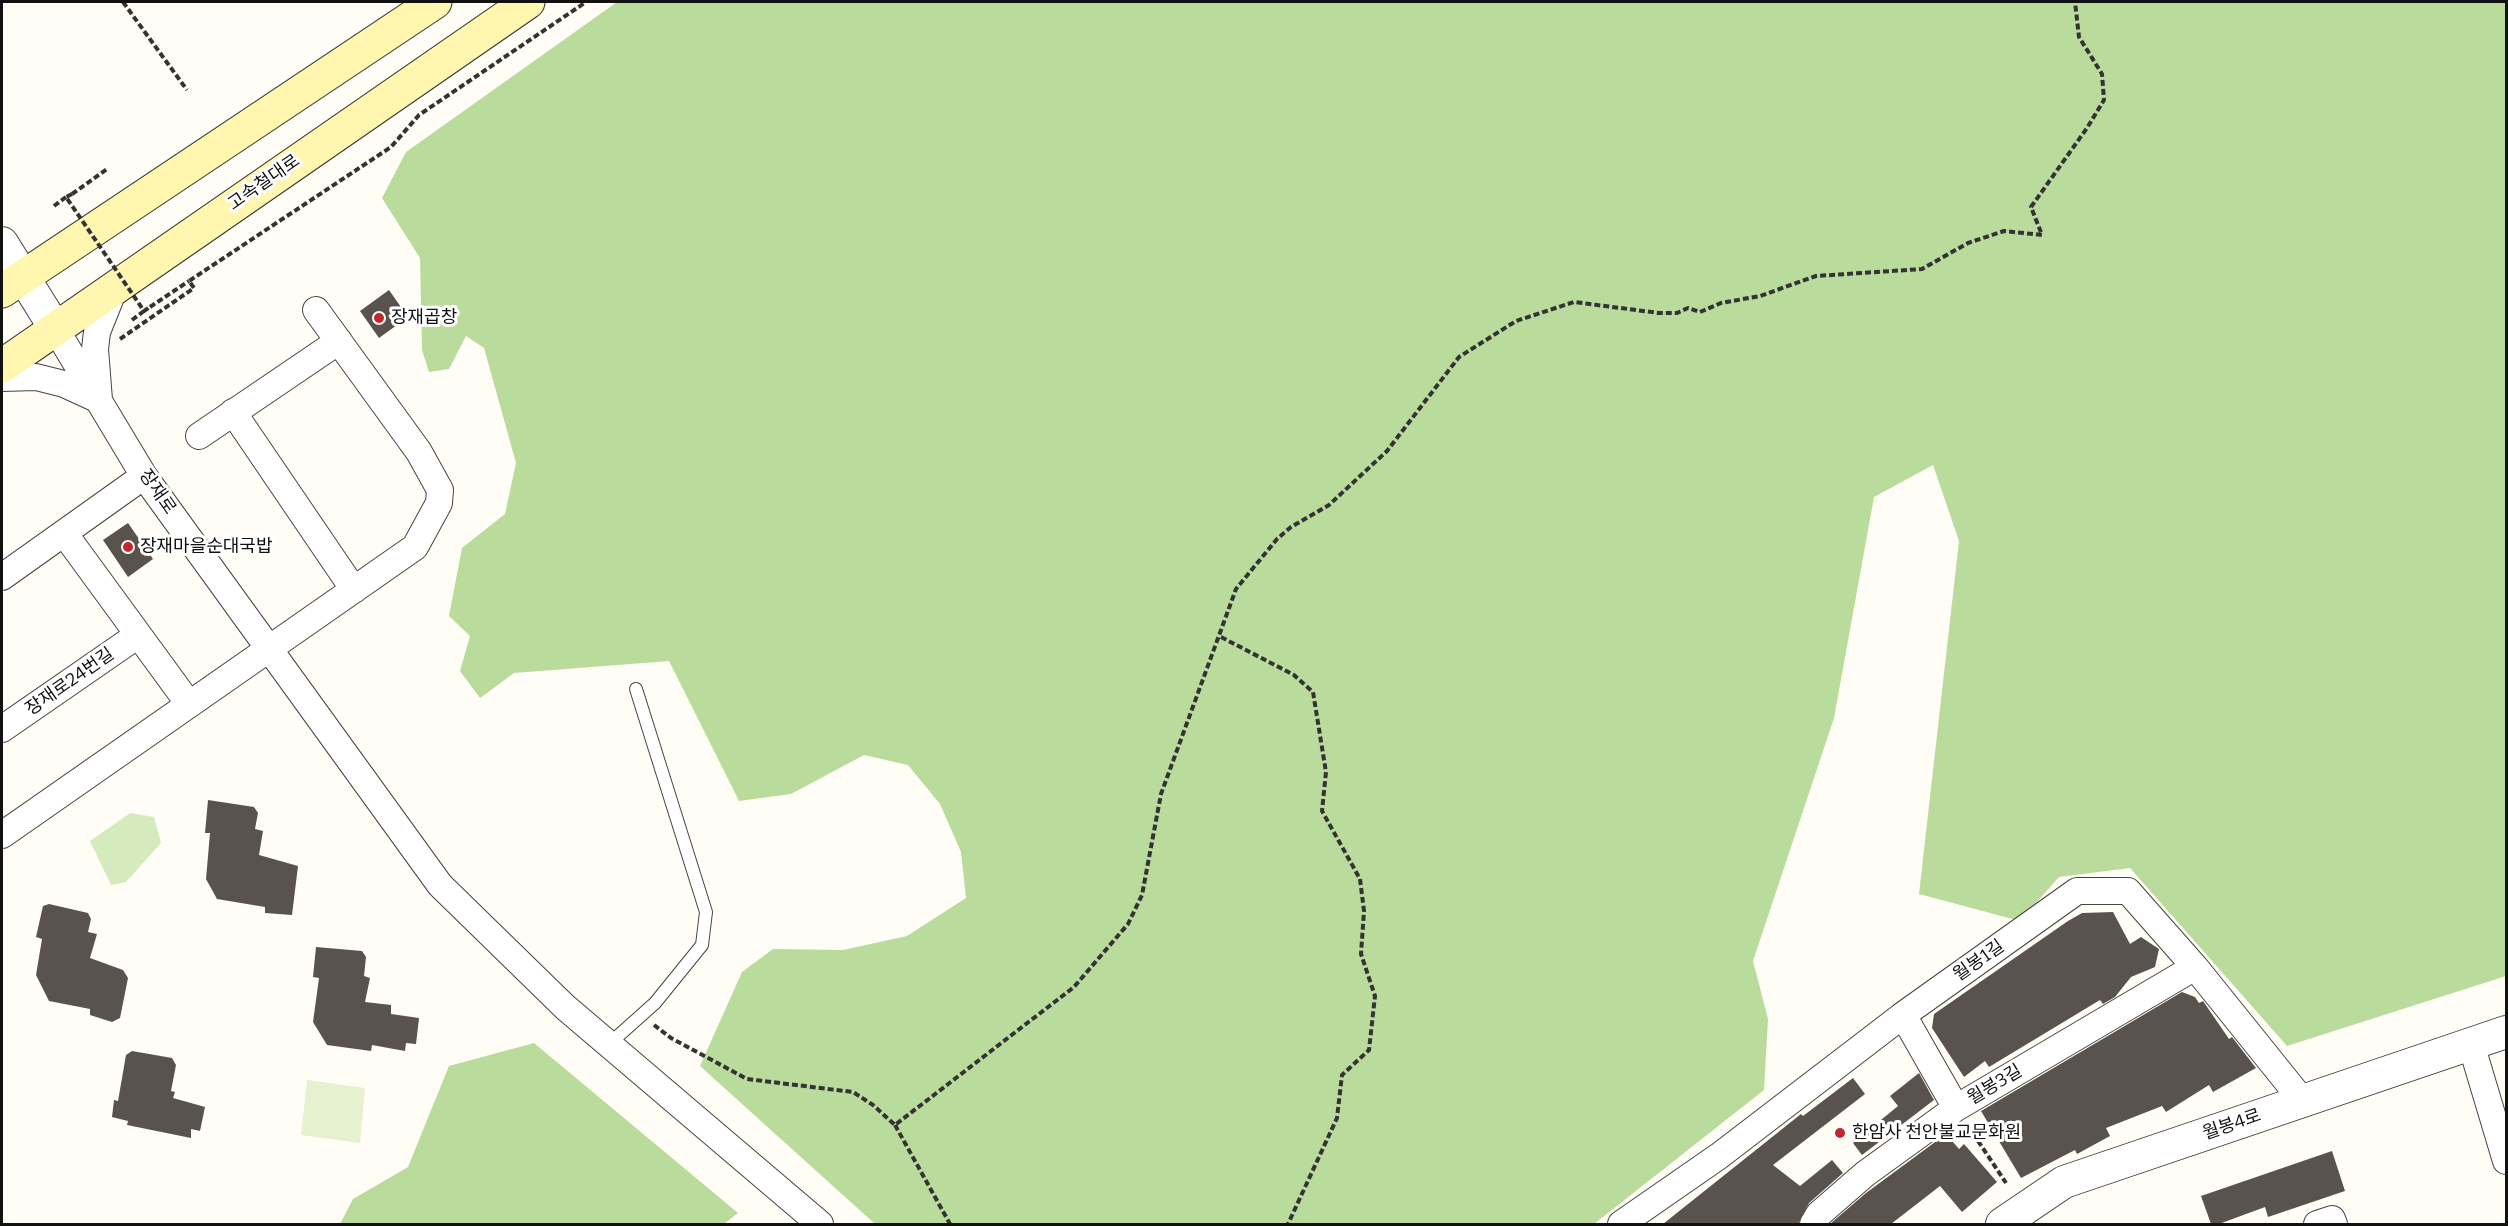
<!DOCTYPE html>
<html>
<head>
<meta charset="utf-8">
<style>
  body { margin:0 }
  #map { position:relative; width:2508px; height:1226px; overflow:hidden; background:#fffdf5; font-family:Bitter,serif }
  canvas { display:block }
  .frame { position:absolute; inset:0; border:3px solid #111; pointer-events:none }
</style>
</head>
<body>
<div id="map">
<canvas width="2508" height="1226"></canvas>
<div class="frame"></div>
</div>
<script>
const context = document.querySelector('canvas').getContext('2d');
context.lineJoin = 'round';
function paint(path, color) {
  context.fillStyle = color;
  context.fill(path, 'evenodd');
}
function shape(rows) {
  const path = new Path2D();
  for (const r of rows) {
    path.moveTo(r[0], r[1]);
    for (let i = 2; i < r.length; i += 2) path.lineTo(r[i], r[i + 1]);
  }
  return path;
}
function trace(path, color, width, dash) {
  context.strokeStyle = color;
  context.lineWidth = width;
  context.lineCap = dash ? 'butt' : 'round';
  context.setLineDash(dash || []);
  context.stroke(path);
}
function drawText(font, color, halo, rows, align = 'center') {
  context.font = font + ' Bitter,"Noto Sans KR",serif';
  context.lineWidth = 6;
  context.setLineDash([]);
  context.textBaseline = 'middle';
  context.strokeStyle = halo;
  context.fillStyle = color;
  for (const [text, x, y, turn = 0] of rows) {
    context.save();
    context.translate(x, y);
    context.rotate((+turn || 0) * Math.PI / 180);
    context.textAlign = isNaN(turn) ? turn : align;
    if (halo) context.strokeText(text, 0, 0);
    context.fillText(text, 0, 0);
    context.restore();
  }
}
paint(shape([
  [130,813,154,817,161,843,126,882,111,885,90,841]
]), '#d5ebbd');
paint(shape([
  [617,2,2506,2,2506,976,2287,1046,2130,868,2059,877,2020,921,1919,894,1959,541,1933,465,1874,497,1834,718,1753,961,1768,1019,1764,1090,1594,1224,875,1224,700,1066,742,972,773,949,843,950,907,936,966,898,961,852,940,804,908,765,864,755,791,794,739,801,669,661,514,673,480,698,460,671,470,636,449,616,462,548,505,514,516,463,484,348,466,336,449,369,429,372,422,350,420,258,382,198,406,152],
  [534,1043,738,1213,724,1224,340,1224,353,1199,408,1167,449,1066]
]), '#b9dc9c');
paint(shape([
  [307,1080,365,1088,360,1143,301,1135]
]), '#e6f2cf');
paint(shape([
  [389,290,408,317,379,338,360,311],
  [128,523,153,559,128,577,103,540],
  [208,800,254,807,258,813,255,829,263,831,259,855,298,866,292,915,265,913,265,907,217,899,206,879,210,833,205,833],
  [49,904,88,913,91,919,88,932,97,934,90,958,123,970,128,978,120,1018,112,1022,90,1015,90,1009,49,1001,36,975,42,939,36,937,43,906],
  [2113,912,2130,944,2141,937,2159,949,2155,967,2131,977,2115,997,2103,1004,2100,1000,1989,1067,1985,1061,1964,1077,1932,1028,1934,1014,2068,921,2082,913],
  [316,947,362,951,366,957,364,976,370,978,365,1002,391,1005,391,1014,419,1018,416,1044,406,1043,405,1051,372,1045,371,1051,327,1045,313,1022,319,978,313,977],
  [2182,992,2195,997,2199,1003,2203,1001,2229,1039,2232,1037,2256,1068,2213,1092,2209,1085,2166,1112,2162,1106,2106,1128,2110,1136,2077,1154,2075,1150,2021,1178,1981,1111],
  [132,1051,172,1058,176,1065,171,1091,175,1092,173,1098,205,1107,200,1131,191,1129,191,1138,127,1125,128,1121,112,1117,114,1100,118,1101,126,1055],
  [1919,1073,1934,1100,1862,1155,1853,1143,1898,1106,1890,1096],
  [1853,1078,1865,1094,1773,1165,1800,1186,1832,1160,1843,1173,1809,1203,1798,1224,1663,1224,1801,1114,1803,1116],
  [1946,1134,1959,1149,1964,1144,1997,1182,1962,1212,1940,1186,1891,1224,1830,1224,1866,1193],
  [2332,1151,2345,1191,2268,1217,2265,1207,2219,1224,2211,1224,2201,1196]
]), '#5a524d');
const service = shape([
  [608,1045,655,1003,702,945,706,912,636,689]
]);
const minor = shape([
  [55,328,144,476,440,885,565,1007,820,1224],
  [2,378,36,377,64,384,99,400,95,349,97,332,115,287],
  [233,412,354,590],
  [199,436,339,341],
  [64,533,189,704],
  [2,577,144,476],
  [2,729,138,635],
  [2,835,415,547,439,503,440,490,419,452,316,310],
  [1903,1015,1956,1108],
  [2471,1044,2506,1161],
  [1621,1224,1719,1156,1903,1015,2077,891,2128,891,2195,967,2302,1100],
  [1813,1224,1819,1214,1865,1174,1956,1108,2195,967],
  [2317,1224,2332,1219,2334,1224]
]);
const tertiary = shape([
  [2,243,55,328],
  [2002,1224,2064,1182,2506,1032]
]);
const secondary = shape([
  [2,291,435,2],
  [2,366,528,2]
]);
trace(service, '#444', 14);
trace(minor, '#444', 28);
trace(tertiary, '#444', 34);
trace(secondary, '#333', 35);
trace(shape([
  [123,2,187,90],
  [72,194,107,169],
  [54,206,66,197],
  [150,307,189,281],
  [132,320,144,311],
  [120,339,194,288,189,281,391,147,419,115,586,2],
  [1221,637,1294,675,1313,692,1326,772,1322,811,1360,879,1364,911,1361,954,1375,996,1369,1050,1342,1075,1337,1118,1288,1224],
  [654,1025,671,1038,747,1079,853,1092,873,1105,895,1125,1074,987,1128,924,1142,895,1161,794,1236,589,1277,539,1291,527,1329,505,1387,451,1459,357,1516,321,1574,302,1659,313,1677,313,1688,308,1700,312,1721,303,1760,296,1816,276,1922,269,1968,243,2004,231,2042,235,2031,207,2087,128,2104,100,2102,74,2079,37,2075,2],
  [895,1125,950,1224],
  [1968,1126,2006,1183]
]), '#333', 4, [6, 3]);
trace(service, '#fff', 12);
trace(minor, '#fff', 26);
trace(tertiary, '#fff', 32);
trace(secondary, '#fff6b0', 33);
trace(shape([
  [72,194,66,197,144,311,150,307]
]), '#333', 4, [6, 3]);
for (const [x, y, r, color] of [
  [379,318,6,"#c4262e"],
  [128,547,6,"#c4262e"],
  [1840,1133,6,"#c4262e"]
]) {
  const dot = new Path2D();
  dot.arc(x, y, r, 0, 2 * Math.PI);
  context.fillStyle = color;
  context.fill(dot);
  trace(dot, '#fff', 2);
}
drawText('18px', '#111', '#fff', [
  ["고속철대로",264,183,-35],
  ["장재로",157,492,55],
  ["장재로24번길",70,682,-35],
  ["월봉1길",1979,961,-35],
  ["월봉3길",1995,1085,-31],
  ["월봉4로",2232,1125,-19]
]);
drawText('18px', '#111', '#fff', [
  ["장재곱창",391,318],
  ["장재마을순대국밥",140,547],
  ["한암사 천안불교문화원",1852,1133]
], 'left');
</script>
</body>
</html>
